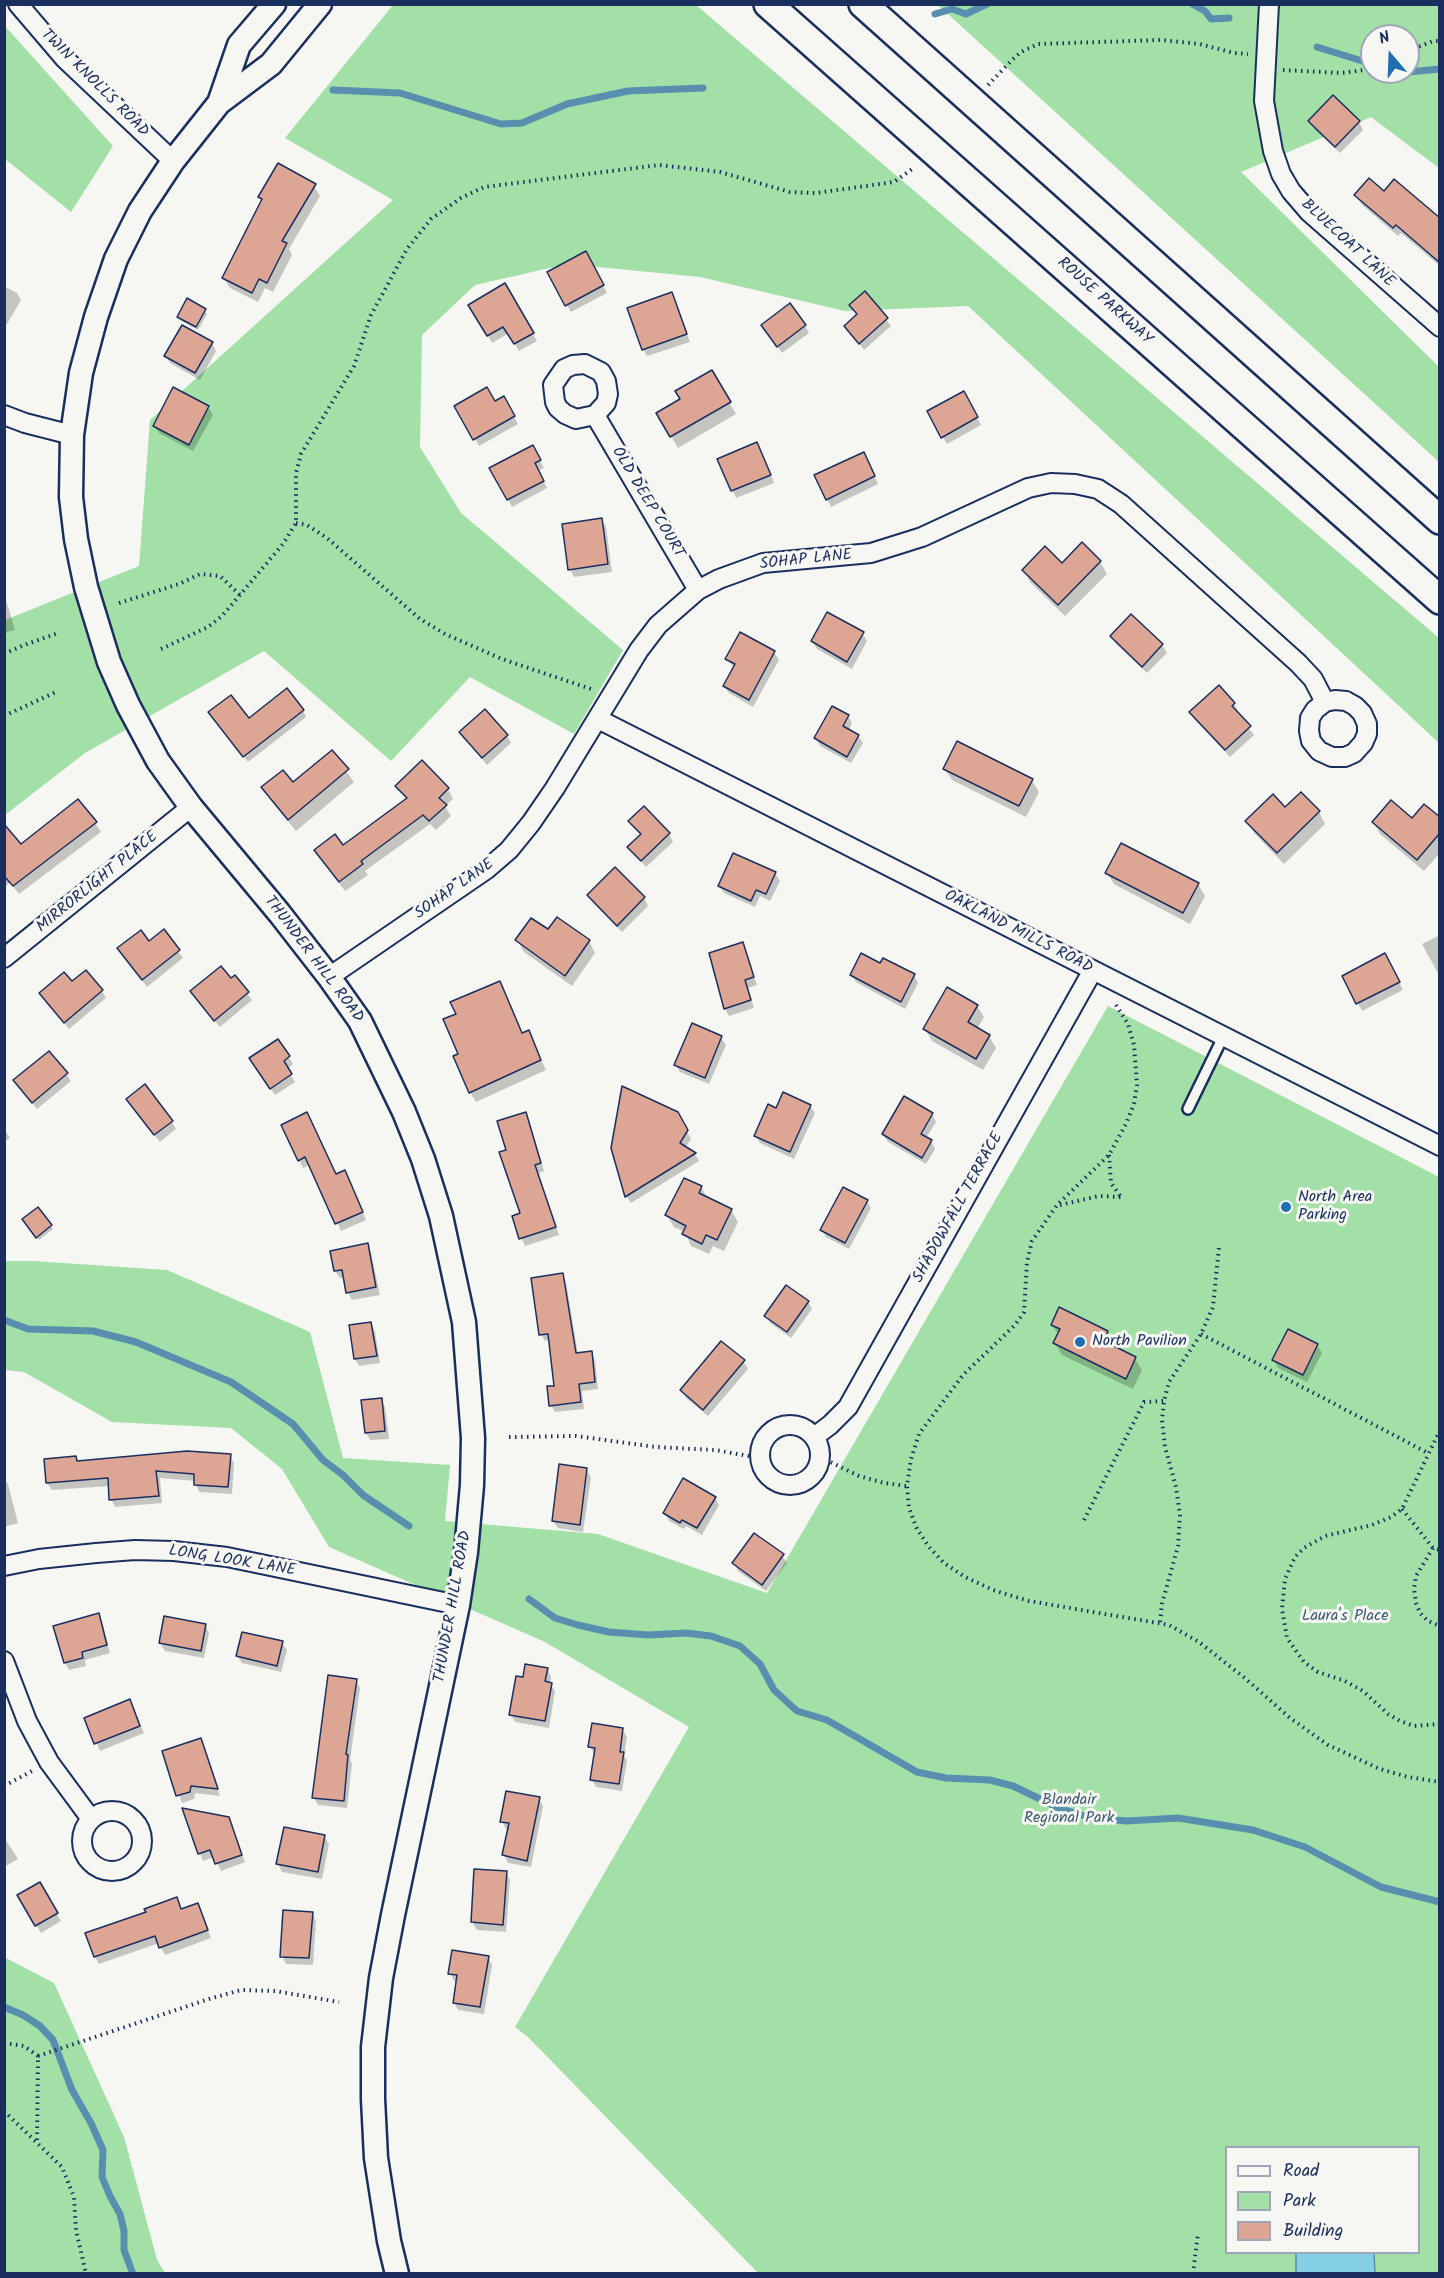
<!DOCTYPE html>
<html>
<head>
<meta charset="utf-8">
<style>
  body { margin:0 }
  #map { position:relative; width:1444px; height:2278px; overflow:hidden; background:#f6f6f2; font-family:Kalam,sans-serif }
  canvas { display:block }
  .frame { position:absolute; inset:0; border:6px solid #1b2f5e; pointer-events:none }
  .legend { position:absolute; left:1225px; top:2146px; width:195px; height:108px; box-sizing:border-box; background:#f6f6f2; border:2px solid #9ea6b7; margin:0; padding:8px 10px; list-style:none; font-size:18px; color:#1b2f5e }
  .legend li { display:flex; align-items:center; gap:12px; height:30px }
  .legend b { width:30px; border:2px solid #9ea6b7 }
  .north { position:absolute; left:1360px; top:24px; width:60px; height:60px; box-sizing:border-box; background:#f6f6f2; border:2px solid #9ea6b7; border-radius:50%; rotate:341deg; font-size:16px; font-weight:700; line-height:24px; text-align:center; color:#1b2f5e }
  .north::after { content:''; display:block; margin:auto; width:21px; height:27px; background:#1f6fb2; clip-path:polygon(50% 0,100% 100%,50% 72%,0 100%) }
</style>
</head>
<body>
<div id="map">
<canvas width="1444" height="2278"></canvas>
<div class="frame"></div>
<ul class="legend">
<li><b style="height:8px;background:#f6f6f2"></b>Road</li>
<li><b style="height:16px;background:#a2e0a7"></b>Park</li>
<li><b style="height:16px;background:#dda694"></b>Building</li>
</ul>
<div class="north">N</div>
</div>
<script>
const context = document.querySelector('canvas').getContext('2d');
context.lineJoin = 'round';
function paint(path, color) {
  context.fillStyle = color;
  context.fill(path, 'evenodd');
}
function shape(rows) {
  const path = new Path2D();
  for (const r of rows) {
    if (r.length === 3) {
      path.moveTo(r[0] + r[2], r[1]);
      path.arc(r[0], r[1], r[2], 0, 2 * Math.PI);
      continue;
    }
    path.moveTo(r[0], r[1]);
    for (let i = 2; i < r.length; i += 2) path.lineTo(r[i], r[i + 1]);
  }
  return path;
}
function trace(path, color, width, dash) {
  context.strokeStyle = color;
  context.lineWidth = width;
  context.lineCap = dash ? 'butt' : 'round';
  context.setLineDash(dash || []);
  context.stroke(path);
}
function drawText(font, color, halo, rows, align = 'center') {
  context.font = font + ' Kalam,sans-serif';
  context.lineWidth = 6;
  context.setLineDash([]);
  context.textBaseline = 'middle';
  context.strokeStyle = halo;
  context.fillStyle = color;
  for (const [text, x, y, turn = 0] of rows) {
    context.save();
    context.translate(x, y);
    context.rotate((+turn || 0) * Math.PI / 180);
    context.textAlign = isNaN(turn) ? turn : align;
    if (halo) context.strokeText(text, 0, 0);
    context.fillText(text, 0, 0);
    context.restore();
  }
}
paint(shape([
  [393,5,696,5,1439,638,1439,743,968,306,845,311,700,277,567,264,475,285,422,335,420,447,461,513,623,650,574,734,470,677,391,761,264,651,85,753,5,815,5,620,139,566,150,420,393,200,285,138],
  [938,5,1439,5,1439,168,1371,117,1241,172,1439,367,1439,462],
  [1372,36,1408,36,1408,72,1372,72],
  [4,25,113,146,71,212,5,159],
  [1108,1006,1439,1177,1439,2273,758,2273,528,2037,515,2027,689,1727,545,1642,329,1547,282,1469,231,1428,112,1422,24,1372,5,1370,5,1261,33,1261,167,1270,310,1332,343,1458,450,1465,445,1521,598,1534,767,1593],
  [1226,2148,1418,2148,1418,2252,1226,2252],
  [4,1957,54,1983,124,2137,157,2260,165,2273,5,2273]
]), '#a2e0a7');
const water = shape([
  [1296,2253,1374,2253,1375,2273,1296,2273,1296,2253]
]);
paint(water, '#83cfe3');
trace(water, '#598fae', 1.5);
paint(shape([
  [1333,97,1359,122,1363,130,1340,153,1314,129,1310,121],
  [314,186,320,196,289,249,292,255,273,292,265,288,258,302,230,288,224,278,262,200,260,197],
  [1384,193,1440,220,1440,266,1401,233,1398,236,1361,204,1356,195],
  [586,253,607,293,571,312,549,273],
  [504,285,537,341,519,351,509,333,492,343,470,305],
  [4,286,17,293,21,300,4,329],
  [865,293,891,326,864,350,845,326,858,315,851,305],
  [672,294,690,342,647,356,643,349],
  [205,311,207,314,198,330,180,320,179,317],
  [763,326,805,326,809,333,782,353],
  [212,343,216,351,200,380,170,363,166,356],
  [711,372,736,414,678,448,658,413,682,399],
  [963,393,981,425,947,444,929,412],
  [504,398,518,424,479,446,456,407,495,403],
  [208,407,213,415,193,451,159,433,154,426],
  [757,444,774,483,736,498,719,459],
  [532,447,544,468,538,471,547,488,512,507,491,468],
  [867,462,878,484,831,507,827,499],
  [601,519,606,527,612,572,574,577,570,569],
  [1100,562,1107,574,1065,616,1030,582,1024,570],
  [4,593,15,630,4,633],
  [1131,616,1162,645,1167,653,1147,673,1116,644,1111,637],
  [863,634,867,641,852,669,817,649,812,641],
  [774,652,779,660,753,707,729,693,724,686,734,668,727,659],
  [1234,704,1238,711,1237,713,1254,735,1230,757,1195,720,1191,712],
  [303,710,306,717,248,762,214,718,249,720],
  [848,716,852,723,849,730,858,736,863,743,851,763,820,746,816,738],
  [461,732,507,736,511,743,487,765],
  [332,752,354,782,296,831,270,799,263,788,293,784],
  [945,769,1032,780,1039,792,1026,817,952,780],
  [397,786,448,789,453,799,445,806,451,816,436,830,430,824,365,871,368,875,345,891,322,860,407,800],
  [1285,809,1319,812,1325,824,1284,864,1254,833,1247,821],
  [1440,819,1440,853,1424,871,1380,834,1373,822],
  [630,821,669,834,673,842,646,867,629,847,641,836],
  [95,823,101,832,19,894,10,883,4,887,4,843,21,846],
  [615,869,644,898,648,906,622,932,593,903,589,896],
  [775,873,780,881,770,901,760,896,755,907,724,893,719,886],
  [1107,873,1198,884,1205,896,1190,924,1114,884],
  [163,931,183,958,147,987,119,949,149,943],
  [548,932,589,941,595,953,572,986,524,952,517,940],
  [1440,935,1440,977,1422,944],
  [742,944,757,985,748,988,754,1008,729,1016,725,1009],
  [1389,963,1403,990,1362,1011,1344,976],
  [852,975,914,975,918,983,905,1009,856,982],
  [235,977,252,1000,220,1027,196,998],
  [72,983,102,991,106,998,69,1029,41,994],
  [977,1006,984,1017,977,1029,989,1036,996,1048,983,1070,932,1041,925,1029],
  [692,1025,721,1038,726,1045,709,1084,680,1072,675,1064],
  [528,1032,546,1070,476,1102,470,1092,522,1035],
  [278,1041,293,1064,287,1069,295,1082,275,1095,255,1066],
  [66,1074,71,1081,37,1109,15,1081],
  [810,1106,815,1113,794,1159,760,1143,756,1136,777,1110],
  [132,1107,172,1122,176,1129,160,1142],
  [677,1113,691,1139,685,1148,695,1154,699,1161,631,1203,626,1196,613,1148],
  [525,1114,529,1121,544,1171,538,1173,559,1235,525,1246,513,1217,522,1214,508,1151],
  [932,1114,936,1122,926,1138,931,1141,935,1149,926,1164,888,1142,883,1134],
  [283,1126,336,1175,348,1179,366,1220,341,1231,310,1164,303,1168],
  [4,1129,10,1138,4,1142],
  [701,1187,708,1199,731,1210,738,1222,724,1251,713,1246,709,1254,691,1246,685,1232,674,1227,667,1215],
  [867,1201,871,1208,849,1249,826,1237,822,1230],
  [38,1209,53,1229,39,1240,25,1223],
  [367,1245,371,1253,380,1295,352,1300,348,1293,345,1277,340,1278,335,1271],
  [562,1275,566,1282,578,1354,591,1353,595,1360,598,1389,582,1391,584,1409,555,1412,551,1405,555,1387,550,1340,545,1341,541,1334],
  [808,1302,812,1309,791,1338,770,1323,766,1316],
  [371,1324,375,1331,380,1363,359,1366,355,1359],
  [1052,1325,1107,1332,1114,1344,1112,1347,1135,1359,1142,1370,1133,1389,1062,1355,1055,1343,1059,1336],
  [1317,1345,1322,1353,1307,1382,1278,1368,1274,1360],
  [743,1361,748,1369,708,1416,686,1398,682,1390],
  [381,1400,385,1407,389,1439,370,1440,366,1433,363,1401],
  [230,1456,234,1463,232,1494,199,1492,195,1481,160,1478,162,1503,115,1507,111,1499,110,1486,52,1490,47,1483,75,1458,78,1462],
  [586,1469,591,1477,583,1532,558,1528,553,1521],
  [4,1478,8,1484,18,1523,4,1527],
  [715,1498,719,1505,702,1535,686,1526,684,1529,669,1521,665,1513],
  [782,1555,787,1563,766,1591,738,1571,734,1563],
  [98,1615,102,1622,110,1653,85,1660,86,1666,69,1670,65,1663,55,1627],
  [205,1625,209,1633,204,1658,165,1651,160,1643],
  [282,1643,287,1650,281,1672,242,1663,237,1656],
  [547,1669,551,1677,550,1684,555,1691,549,1728,515,1722,511,1714,524,1679],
  [356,1680,360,1688,350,1760,352,1764,347,1808,318,1805,314,1798],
  [134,1709,144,1733,100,1751,86,1719],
  [622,1729,627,1737,624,1755,627,1761,622,1791,596,1787,592,1780,594,1754,590,1746],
  [201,1740,220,1796,195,1793,194,1799,182,1803,163,1752],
  [539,1798,543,1806,531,1867,508,1863,504,1855,509,1830,506,1829,502,1822],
  [184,1810,228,1818,245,1862,221,1871,214,1857,203,1861],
  [324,1836,329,1844,322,1879,282,1872,278,1864],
  [4,1837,18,1859,4,1867],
  [506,1873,510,1880,506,1932,477,1930,472,1922],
  [39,1884,61,1921,41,1933,19,1896],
  [176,1899,182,1911,198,1905,211,1938,165,1955,159,1943,99,1964,95,1957,148,1913],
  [312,1913,316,1921,313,1965,286,1964,282,1956],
  [488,1957,492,1965,484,2014,458,2010,454,2002,458,1982,454,1981,450,1973]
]), '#0003');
trace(shape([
  [1192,4,1205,11,1211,19,1229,18],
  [935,14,952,9,966,14,987,4],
  [1317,47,1372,64],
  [1389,72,1393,74,1407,72],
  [1408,72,1440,69],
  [333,90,400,93,501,124,522,123,567,104,628,91,703,88],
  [4,1320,28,1329,93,1331,136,1342,231,1382,293,1424,323,1460,343,1475,363,1495,409,1526],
  [529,1599,555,1618,578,1625,609,1632,648,1635,686,1633,711,1636,740,1646,760,1664,774,1690,797,1711,827,1720,917,1772,946,1778,990,1780,1013,1786,1059,1808,1091,1818,1127,1821,1178,1818,1253,1830,1305,1847,1381,1887,1440,1902],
  [4,2007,23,2015,40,2026,53,2040,72,2090,91,2123,103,2150,102,2177,110,2196,120,2214,124,2231,124,2250,133,2274]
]), '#598fae', 7);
const building = shape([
  [1333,95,1360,121,1335,147,1308,121,1333,95],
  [278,163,316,184,282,241,287,243,267,283,259,279,252,293,222,278,262,199,258,197,278,163],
  [1369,178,1384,191,1394,179,1440,218,1440,263,1396,225,1393,228,1354,195,1369,178],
  [586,251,604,285,565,306,547,272,586,251],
  [505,283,534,333,514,344,503,327,487,336,468,305,505,283],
  [865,291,888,318,859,344,844,326,857,314,849,305,865,291],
  [672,292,687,334,642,350,627,308,672,292],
  [187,298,206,309,196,327,177,317,187,298],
  [790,303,806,325,777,347,761,325,790,303],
  [182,325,213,342,195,373,164,356,182,325],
  [712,370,731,402,670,437,656,413,680,399,675,391,712,370],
  [173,387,209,406,189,445,153,426,173,387],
  [487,387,495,401,504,396,515,416,473,440,454,406,487,387],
  [964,391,978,417,941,438,927,411,964,391],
  [757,442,771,475,731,491,717,459,757,442],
  [533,445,541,460,535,463,544,481,507,500,489,468,533,445],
  [864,452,875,476,826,500,814,475,864,452],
  [602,518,608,564,568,570,562,524,602,518],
  [1082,542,1101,561,1058,605,1022,570,1045,546,1062,563,1082,542],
  [827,612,864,632,847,662,811,641,827,612],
  [1131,614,1163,644,1142,667,1110,636,1131,614],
  [740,632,775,651,749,700,723,686,735,664,725,659,740,632],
  [1219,685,1235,703,1232,706,1251,726,1225,750,1189,712,1219,685],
  [287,688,304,710,243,757,208,712,231,695,249,718,287,688],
  [832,706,849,715,843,726,859,735,847,757,814,738,832,706],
  [485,709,508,735,482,758,459,732,485,709],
  [957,741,1033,779,1019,806,943,769,957,741],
  [332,750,349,769,288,820,261,787,283,770,293,782,332,750],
  [422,760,449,788,439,798,447,805,429,821,423,815,361,861,363,864,339,882,314,850,335,834,343,845,407,798,395,786,422,760],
  [1301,792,1320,811,1277,853,1245,821,1273,794,1285,807,1301,792],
  [78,799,97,822,13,886,4,876,4,824,21,844,78,799],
  [1391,800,1412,818,1424,804,1440,817,1440,833,1417,860,1372,822,1391,800],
  [644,806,670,833,641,861,627,847,641,834,628,821,644,806],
  [1121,843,1199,883,1183,913,1105,873,1121,843],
  [733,853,776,872,766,894,756,890,751,901,718,886,733,853],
  [615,867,645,897,617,926,587,895,615,867],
  [557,917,590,940,565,976,515,940,531,918,548,929,557,917],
  [164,929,180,950,142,980,117,948,141,930,149,941,164,929],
  [743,942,754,977,745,980,751,1000,724,1009,709,953,743,942],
  [861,953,880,963,883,958,915,974,901,1002,850,975,861,953],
  [1385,953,1400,982,1356,1004,1342,976,1385,953],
  [221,966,231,978,235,975,249,992,214,1021,190,991,221,966],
  [86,970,103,990,64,1023,39,993,64,972,72,981,86,970],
  [500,981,522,1033,529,1030,541,1060,469,1093,453,1056,458,1054,443,1019,456,1014,450,1002,500,981],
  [947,987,978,1005,968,1022,990,1035,976,1059,923,1029,947,987],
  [692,1023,722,1036,705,1078,674,1065,692,1023],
  [278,1039,290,1056,284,1061,292,1074,270,1089,249,1058,278,1039],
  [49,1051,68,1073,32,1103,13,1080,49,1051],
  [145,1084,173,1121,154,1135,126,1099,145,1084],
  [622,1086,678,1112,688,1130,680,1143,696,1153,625,1197,611,1148,622,1086],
  [783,1092,811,1105,790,1152,754,1136,768,1104,776,1108,783,1092],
  [904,1096,933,1113,921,1134,932,1140,922,1158,882,1134,904,1096],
  [307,1112,336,1174,345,1170,363,1212,335,1224,305,1157,298,1161,281,1125,307,1112],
  [526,1112,541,1163,535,1165,556,1227,519,1239,512,1216,520,1213,499,1152,506,1150,497,1121,526,1112],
  [684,1178,702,1186,699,1193,732,1209,717,1240,706,1235,702,1244,682,1234,686,1226,665,1215,684,1178],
  [843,1187,868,1200,845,1243,820,1230,843,1187],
  [38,1207,52,1225,36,1238,22,1219,38,1207],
  [368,1243,376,1287,346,1293,342,1270,334,1271,330,1251,368,1243],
  [563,1273,576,1353,592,1351,595,1382,579,1384,581,1402,549,1406,547,1386,554,1386,548,1334,539,1335,531,1278,563,1273],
  [786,1285,809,1301,787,1332,764,1316,786,1285],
  [1059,1307,1108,1331,1104,1341,1136,1357,1126,1379,1053,1343,1060,1329,1051,1325,1059,1307],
  [371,1322,377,1356,354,1359,349,1325,371,1322],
  [1288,1329,1318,1344,1303,1375,1272,1360,1288,1329],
  [721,1341,745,1360,703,1410,680,1390,721,1341],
  [382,1398,385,1431,365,1433,361,1400,382,1398],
  [187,1451,231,1454,228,1487,194,1485,194,1474,156,1471,159,1496,109,1500,108,1478,46,1483,44,1459,76,1456,77,1461,187,1451],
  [559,1464,587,1468,580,1525,552,1521,559,1464],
  [683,1478,716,1497,697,1528,682,1520,680,1523,663,1513,683,1478],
  [754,1533,784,1554,762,1585,732,1563,754,1533],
  [99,1613,107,1645,82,1652,83,1658,64,1663,53,1626,99,1613],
  [164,1616,206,1624,201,1651,159,1643,164,1616],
  [242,1632,283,1641,277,1666,236,1656,242,1632],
  [525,1664,548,1668,545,1681,552,1683,545,1721,509,1715,516,1676,523,1677,525,1664],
  [328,1675,357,1679,346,1754,348,1755,344,1801,312,1798,328,1675],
  [130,1699,140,1726,94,1744,84,1718,130,1699],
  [592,1723,623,1728,620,1752,624,1752,619,1784,590,1780,595,1748,588,1747,592,1723],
  [201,1738,218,1789,191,1786,190,1792,176,1796,162,1751,201,1738],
  [506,1791,540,1797,527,1861,502,1855,509,1823,500,1822,506,1791],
  [182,1808,229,1817,242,1855,215,1864,210,1850,198,1854,182,1808],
  [284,1827,325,1835,318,1872,276,1864,284,1827],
  [474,1869,507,1871,503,1925,471,1922,474,1869],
  [40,1882,58,1913,35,1926,17,1895,40,1882],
  [177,1897,181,1909,198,1903,208,1930,159,1948,155,1936,94,1957,85,1933,146,1912,144,1909,177,1897],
  [283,1910,313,1912,309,1958,280,1957,283,1910],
  [452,1950,489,1956,480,2007,453,2003,457,1975,448,1974,452,1950]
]);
paint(building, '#dda694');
trace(building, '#1b2f5e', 1.5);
const service = shape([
  [1188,1109,1223,1037]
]);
const minor = shape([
  [18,4,65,59,173,161],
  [1269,4,1264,101,1273,151,1281,174,1291,191,1309,212,1440,327],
  [4,415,25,423,72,435],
  [595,415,576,419,565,414,558,408,555,402,553,385,564,369,573,365,585,364,601,372,606,381,608,394,606,403,595,415,698,590],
  [598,719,1440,1146],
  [4,958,191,807],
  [329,977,487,869,509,850,531,823,555,788,639,650,658,625,698,590,719,579,763,563,871,553,922,537,1028,488,1051,483,1075,484,1098,489,1121,504,1298,663,1313,679,1325,702,1315,710,1310,718,1309,731,1311,741,1319,751,1332,757,1345,757,1354,753,1363,743,1367,734,1367,724,1362,713,1355,706,1346,701,1335,700,1325,702],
  [790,1455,30],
  [814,1437,830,1425,848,1407,1093,970],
  [4,1566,39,1559,96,1553,135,1550,174,1551,227,1557,458,1605],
  [4,1661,27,1721,49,1762,91,1819],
  [112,1841,30]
]);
const tertiary = shape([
  [320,4,271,64,219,103,173,161,140,211,116,259,96,317,81,373,72,435,71,497,76,539,86,587,109,662,128,705,158,761,191,807,280,914,329,977,360,1021,404,1112,423,1159,441,1216,464,1322,473,1438,472,1485,466,1552,458,1605,393,1915,381,1978,373,2047,373,2099,376,2158,389,2241,397,2274],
  [219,103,239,45,274,4]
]);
const primary = shape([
  [768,4,1440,600],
  [863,4,1440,520]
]);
trace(service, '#1b2f5e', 14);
trace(minor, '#1b2f5e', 22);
trace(tertiary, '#1b2f5e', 27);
trace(primary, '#1b2f5e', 32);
trace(shape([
  [1408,51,1433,41,1440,41],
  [1283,70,1341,73,1372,69],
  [988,85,1012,60,1021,52,1038,44,1161,40,1200,44,1234,53,1248,54],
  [296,523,307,525,327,538,420,619,445,634,502,659,594,690],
  [119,603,179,584,200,574,220,576,240,595],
  [161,649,208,627,222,616,283,544,296,523,296,473,301,454,354,366,371,315,407,249,431,219,461,198,484,187,659,165,720,172,790,192,816,193,894,182,915,167],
  [4,654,24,645,58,633],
  [4,716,56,692],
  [1116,1005,1128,1024,1134,1045,1137,1085,1134,1104,1126,1124,1109,1155,1057,1205,1032,1241,1027,1262,1024,1312,1015,1325,963,1375,919,1434,911,1459,907,1486,909,1508,917,1529,929,1547,944,1563,965,1577,993,1590,1029,1601,1169,1625,1199,1642,1246,1679,1290,1718,1328,1745,1380,1769,1408,1777,1440,1782],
  [1109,1155,1111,1183,1121,1197],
  [1060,1205,1099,1196,1121,1197],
  [1201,1334,1428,1453],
  [1440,1430,1402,1509,1391,1517,1372,1525,1325,1536,1304,1548,1295,1557,1285,1579,1282,1609,1287,1638,1304,1662,1318,1672,1345,1681,1363,1691,1388,1714,1400,1721,1414,1726,1440,1724],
  [509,1437,576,1436,656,1447,715,1450,760,1458],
  [820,1457,859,1476,884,1483,907,1486],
  [1402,1509,1433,1548,1440,1550],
  [1084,1520,1144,1402,1164,1401],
  [1433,1548,1416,1576,1414,1589,1416,1603,1420,1613,1428,1621,1440,1626],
  [1160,1622,1162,1604,1178,1546,1180,1515,1176,1487,1165,1447,1162,1420,1164,1401,1169,1382,1201,1334,1213,1307,1219,1247],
  [4,1786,32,1771],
  [4,2043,24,2046,38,2056,37,2141],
  [38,2056,209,1999,241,1990,275,1991,339,2002],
  [4,2111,62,2167,74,2197,76,2230,86,2274],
  [1193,2274,1198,2233]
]), '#1b2f5e', 4, [1.5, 4.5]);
trace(service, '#f6f6f2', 9);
trace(minor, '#f6f6f2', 18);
trace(tertiary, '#f6f6f2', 22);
trace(primary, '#f6f6f2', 27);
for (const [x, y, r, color] of [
  [1286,1207,6,"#1f6fb2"],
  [1080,1342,6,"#1f6fb2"]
]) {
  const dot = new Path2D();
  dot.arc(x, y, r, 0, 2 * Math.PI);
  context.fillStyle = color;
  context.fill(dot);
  trace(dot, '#f6f6f2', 2);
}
drawText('16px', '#1b2f5e', '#f6f6f2', [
  ["TWIN KNOLLS ROAD",94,84,45],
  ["BLUECOAT LANE",1347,244,43],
  ["ROUSE PARKWAY",1104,302,42],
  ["OLD DEEP COURT",647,503,59],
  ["SOHAP LANE",806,561,-6],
  ["MIRRORLIGHT PLACE",98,883,-39],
  ["SOHAP LANE",455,890,-35],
  ["OAKLAND MILLS ROAD",1018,933,27],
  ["THUNDER HILL ROAD",313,960,53],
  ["SHADOWFALL TERRACE",959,1208,-61],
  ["LONG LOOK LANE",232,1562,9],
  ["THUNDER HILL ROAD",454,1607,-80]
]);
drawText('16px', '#1b2f5e', '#f6f6f2', [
  ["North Area",1298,1198],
  ["Parking",1298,1216],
  ["North Pavilion",1092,1342]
], 'left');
drawText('16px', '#3d5b70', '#f6f6f2', [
  ["Laura's Place",1345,1617],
  ["Blandair",1069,1801],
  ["Regional Park",1069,1819]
]);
</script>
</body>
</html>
